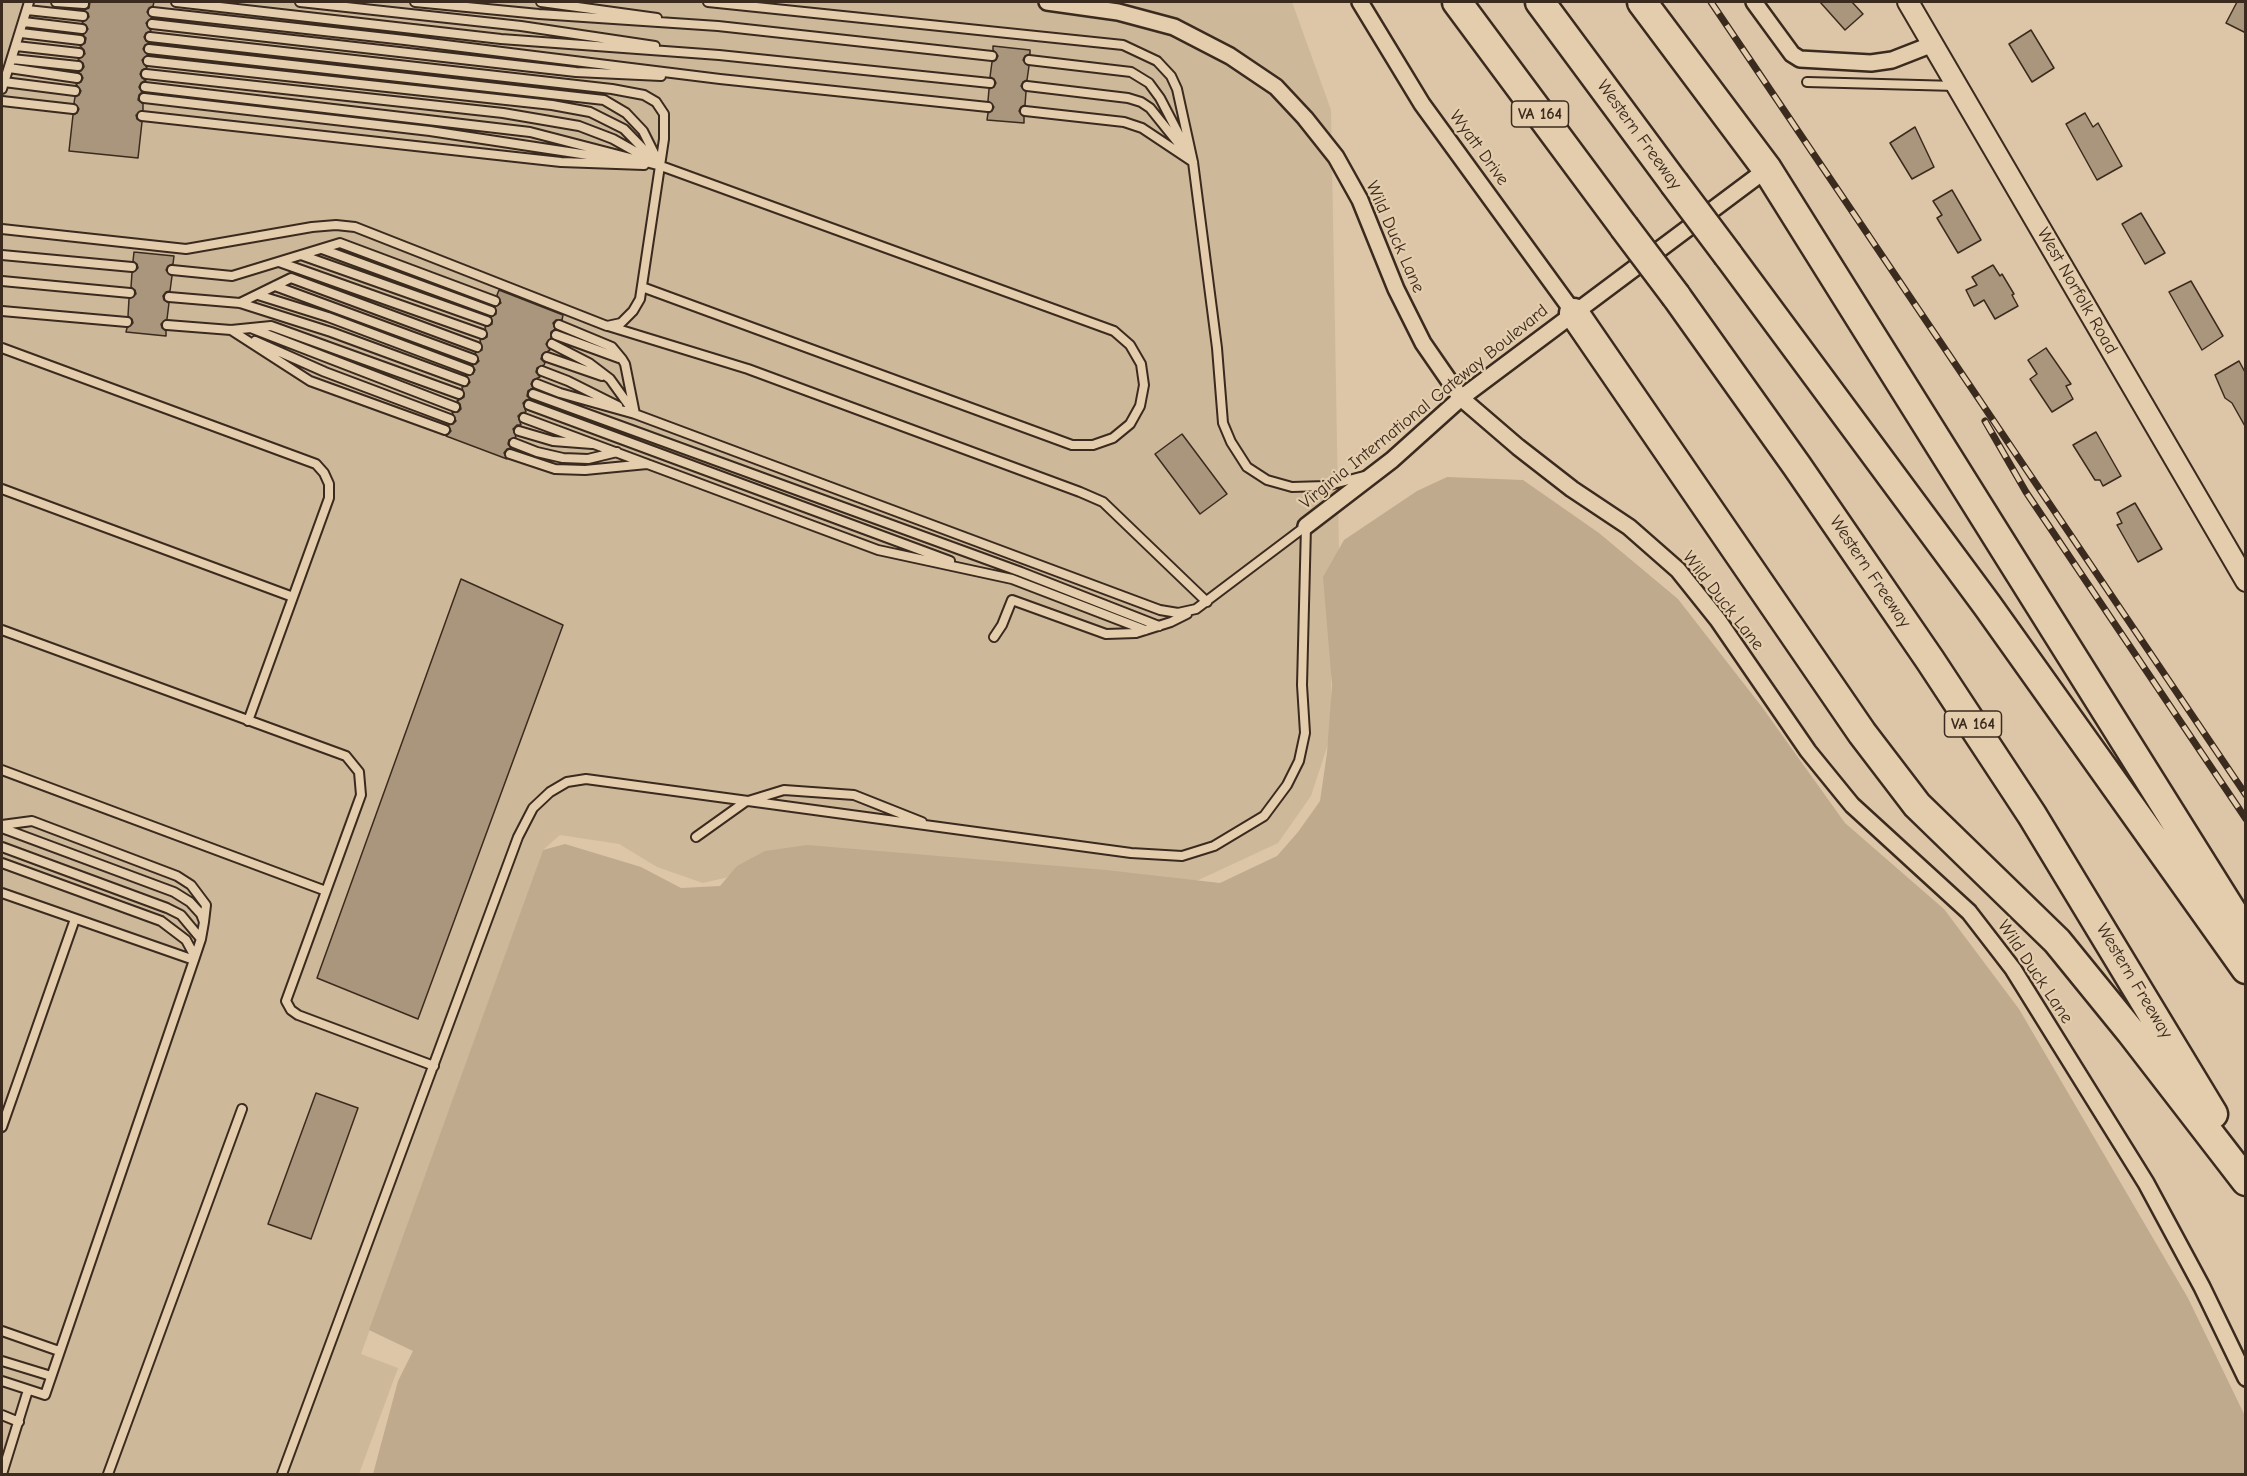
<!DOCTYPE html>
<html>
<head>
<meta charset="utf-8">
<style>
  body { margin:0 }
  #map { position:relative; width:2247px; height:1476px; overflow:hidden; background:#ddc6a7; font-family:"Comic Neue",sans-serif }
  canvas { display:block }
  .frame { position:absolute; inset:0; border:3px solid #3b2a1e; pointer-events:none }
</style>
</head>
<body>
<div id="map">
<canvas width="2247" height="1476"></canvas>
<div class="frame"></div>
</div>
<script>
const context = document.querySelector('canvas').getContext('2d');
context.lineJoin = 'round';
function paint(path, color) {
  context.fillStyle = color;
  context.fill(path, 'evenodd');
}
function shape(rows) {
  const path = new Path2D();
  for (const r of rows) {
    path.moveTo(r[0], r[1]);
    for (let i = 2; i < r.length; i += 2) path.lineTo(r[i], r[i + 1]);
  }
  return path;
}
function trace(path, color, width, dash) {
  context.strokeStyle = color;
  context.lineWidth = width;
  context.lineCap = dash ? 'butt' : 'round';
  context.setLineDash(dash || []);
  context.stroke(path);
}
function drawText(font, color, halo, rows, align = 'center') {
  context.font = font + ' "Comic Neue",sans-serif';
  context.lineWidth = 4.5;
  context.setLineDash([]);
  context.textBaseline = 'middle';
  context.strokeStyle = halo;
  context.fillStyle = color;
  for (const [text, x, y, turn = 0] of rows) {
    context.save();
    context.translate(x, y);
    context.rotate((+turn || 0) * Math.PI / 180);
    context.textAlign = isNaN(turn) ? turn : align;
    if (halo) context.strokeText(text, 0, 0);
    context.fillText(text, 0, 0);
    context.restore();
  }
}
paint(shape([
  [2,2,1292,2,1331,110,1339,550,1331,588,1331,735,1311,796,1278,843,1188,885,750,872,703,883,657,867,619,844,560,835,543,850,361,1354,398,1368,359,1474,2,1474]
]), '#ceb89a');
paint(shape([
  [1447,477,1523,480,1599,533,1678,599,1762,707,1845,823,1944,909,2019,1009,2188,1298,2245,1416,2245,1474,373,1474,398,1381,413,1351,369,1330,543,850,565,844,641,867,681,888,720,886,737,866,765,851,807,845,1106,870,1220,883,1277,856,1298,832,1320,801,1327,753,1332,685,1323,577,1344,540,1417,491]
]), '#bfaa8e');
const building = shape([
  [90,2,154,2,153,6,149,8,147,12,152,18,146,23,151,31,146,33,144,37,146,41,150,43,145,45,143,49,148,55,142,60,147,68,142,70,140,74,142,78,146,80,141,83,139,87,142,92,139,95,138,100,143,104,143,110,136,115,137,119,142,122,138,158,69,151,73,115,77,113,79,109,74,103,75,97,79,95,81,91,76,84,81,82,83,78,81,74,77,72,81,71,84,67,83,63,78,59,85,54,84,50,80,46,85,43,86,38,83,35,88,29,86,25,82,23,89,17,88,13,84,10,89,8,90,2],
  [1820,2,1852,2,1863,14,1845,30,1820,2],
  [2237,2,2246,2,2246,33,2226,23,2237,2],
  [2031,30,2054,68,2032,82,2009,44,2031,30],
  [993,46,1030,50,1030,54,1025,56,1023,60,1029,66,1027,80,1023,82,1021,86,1026,92,1025,105,1021,107,1019,111,1024,117,1024,123,987,120,988,113,992,111,994,107,988,101,989,89,994,87,996,83,994,79,990,77,992,62,996,60,998,56,993,50,993,46],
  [2085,113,2093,127,2098,123,2122,166,2097,180,2066,124,2085,113],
  [1915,127,1934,167,1912,179,1890,143,1915,127],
  [1952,190,1981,240,1958,253,1937,218,1942,215,1933,201,1952,190],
  [2141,213,2165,253,2145,264,2122,224,2141,213],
  [134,252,174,256,173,264,168,266,166,270,172,276,170,291,166,292,163,296,164,300,169,303,167,319,161,324,162,328,166,331,166,336,126,332,127,328,133,323,132,319,128,316,129,299,136,294,135,290,131,287,132,273,138,268,137,264,133,261,134,252],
  [1993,265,2000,276,2002,274,2014,294,2012,295,2018,306,1995,319,1984,300,1974,306,1966,290,1977,285,1972,277,1993,265],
  [2191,281,2223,336,2202,350,2169,292,2191,281],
  [499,290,563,315,562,320,556,320,553,323,555,329,551,332,551,338,546,344,550,350,542,355,541,359,545,363,544,365,537,368,536,372,540,377,533,380,531,384,533,388,528,391,527,396,530,399,526,400,523,403,526,412,521,413,518,416,521,425,517,425,513,429,516,437,509,440,508,444,511,448,507,449,504,453,507,459,446,436,451,431,448,425,453,424,456,421,452,412,458,412,461,409,460,404,457,401,464,397,462,387,467,386,470,382,466,375,473,374,475,370,472,365,476,364,479,361,475,353,482,350,480,340,487,337,485,327,492,324,491,317,496,314,495,307,501,303,497,295,499,290],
  [2046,348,2071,384,2066,386,2073,399,2052,412,2030,379,2037,374,2028,360,2046,348],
  [2239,361,2246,374,2246,428,2232,403,2225,398,2215,375,2239,361],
  [2096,432,2121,476,2103,486,2100,480,2095,480,2073,445,2096,432],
  [1182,434,1227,494,1200,514,1155,454,1182,434],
  [2135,503,2162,549,2138,562,2117,525,2122,523,2117,513,2135,503],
  [461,579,563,625,418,1019,317,978,461,579],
  [316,1093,358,1108,311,1239,268,1224,316,1093]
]);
paint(building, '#aa967d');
trace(building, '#3b2a1e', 1.5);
const service = shape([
  [56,2,84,4],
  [176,2,501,39,719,55,990,83],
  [300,2,521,26,655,46],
  [415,2,539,14,718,26,992,56],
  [541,2,657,18],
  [708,2,1123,45,1157,61,1171,76,1177,89,1193,162,1217,348,1223,423,1231,442,1247,467,1267,480,1292,487,1326,486,1364,476],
  [27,10,83,16],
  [153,12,405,40,720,79,988,107],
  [24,22,82,29],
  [152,24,576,72,661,76],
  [21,33,80,40],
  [16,46,79,53],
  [149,49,604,100,626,113,643,131,660,165],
  [12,59,78,66],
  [1029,60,1131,72,1149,83,1160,98,1187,150],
  [148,61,552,105,590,112,624,129,655,161],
  [9,68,77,78],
  [146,74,503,113,579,126,613,139,652,161],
  [4,82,75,91],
  [1807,82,1956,86],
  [1027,86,1128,98,1141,102,1150,108,1183,149],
  [145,87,530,132,661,166,1114,331,1130,345,1141,364,1144,385,1140,406,1130,424,1113,438,1093,445,1072,445,642,287],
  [2,89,29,2],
  [144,98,430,131,621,160],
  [2,101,73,109],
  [1025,111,1124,122,1142,128,1193,162],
  [142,116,561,162,644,165],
  [2,229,186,249,312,227,336,225,355,227,607,326,621,323,633,311,640,299,664,139,664,114,656,102,644,95,612,89,150,37],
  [322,249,491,311],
  [2,255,132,267],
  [301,255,487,321],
  [279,262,482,334],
  [172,270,232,276,340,243,495,301],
  [2,281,130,293],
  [275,286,473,359],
  [258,295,328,317,469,370],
  [169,297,240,303,331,332,464,381],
  [240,303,291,278,477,347],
  [2,311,127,322],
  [167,325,231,330,271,326,459,394],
  [559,325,612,347,622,359,625,364,635,414],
  [608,326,748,369,1080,492,1103,502,1207,602],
  [253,329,455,407],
  [231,330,310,381,445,430],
  [556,335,619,358],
  [255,341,325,372,450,419],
  [552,344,589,363,610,379,633,411],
  [2,348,316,464,324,473,329,484,329,498,248,721],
  [547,357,602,376],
  [542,371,568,381,618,406],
  [537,384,560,393,635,414,1160,610,1178,613,1196,609,1306,526],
  [533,394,1021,572,1159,626],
  [529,405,950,561],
  [524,418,878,550,1012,579,1145,630],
  [519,431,553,441,592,444],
  [514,443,537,452,563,458,588,459,617,452],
  [510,454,555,469,585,470,647,464],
  [2,489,293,597],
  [2,630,346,756,359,772,361,795,286,1001,291,1010,298,1015,434,1066],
  [994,637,1002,625,1012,600,1106,634,1136,633,1171,622,1187,614],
  [2,770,326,891],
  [2,825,32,821,177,876,191,885,206,905,204,922],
  [2,828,174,892,190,902,201,914,204,922,201,939],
  [696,837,745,802,784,790,854,795,922,822],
  [2,847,167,908,181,915,201,939,194,960,2,893],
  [2,863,161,921,186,940,193,953,194,960,45,1395,2,1381],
  [2,1127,75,919],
  [2,1331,59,1351],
  [2,1361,51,1376],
  [2,1415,19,1422],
  [2,1474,28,1390],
  [108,1474,242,1109],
  [282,1474,518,837,533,808,550,792,567,782,586,779,1131,853,1182,856,1214,846,1264,816,1287,785,1299,761,1305,733,1302,685,1306,526]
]);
const minor = shape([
  [1047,2,1118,12,1174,27,1230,56,1276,87,1305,118,1336,157,1360,200,1396,289,1423,343,1461,398,1518,447,1572,489,1629,527,1678,570,1718,620,1808,751,1852,805,1969,912,2013,969,2146,1183,2202,1287,2246,1378],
  [1360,2,1422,104,1574,313],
  [1754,2,1792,54,1800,59,1871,63,1892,60,1933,44],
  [1306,526,1392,460,1461,398,1767,169]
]);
const tertiary = shape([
  [1908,2,2246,581]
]);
const motorway = shape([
  [1457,2,1624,227],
  [1540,2,1674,183],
  [1642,2,1767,169,2246,934],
  [1728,255,1987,605,2246,969],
  [1676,296,1797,466,1930,660,2032,815,2213,1114],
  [1574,313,1862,733,1917,805,2057,941,2131,1032,2246,1181]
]);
trace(service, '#3b2a1e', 12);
trace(minor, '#3b2a1e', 20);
trace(tertiary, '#3b2a1e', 24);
trace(motorway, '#3b2a1e', 33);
trace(service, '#e4cdad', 8);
trace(minor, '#e4cdad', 15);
trace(tertiary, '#e4cdad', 20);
trace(motorway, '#e4cdad', 28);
const rail = shape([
  [1711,2,2246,795],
  [1985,421,2026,492,2246,819]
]);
trace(rail, '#3b2a1e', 7);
trace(rail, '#e4cdad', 4.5, [14]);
const motorwayBridge = shape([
  [1674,183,1728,255],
  [1624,227,1676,296]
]);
trace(motorwayBridge, '#3b2a1e', 33, []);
trace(motorwayBridge, '#e4cdad', 28);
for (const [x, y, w] of [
  [1540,114,57],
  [1973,724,57]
]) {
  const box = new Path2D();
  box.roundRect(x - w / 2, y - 13, w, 26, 4.5);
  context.fillStyle = '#e4cdad';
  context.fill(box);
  trace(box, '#3b2a1e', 1.5);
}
drawText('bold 16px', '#3b2a1e', null, [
  ["VA 164",1540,114],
  ["VA 164",1973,724]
]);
drawText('18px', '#3b2a1e', '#e4cdad', [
  ["Western Freeway",1639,135,54],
  ["Wyatt Drive",1479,148,54],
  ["Wild Duck Lane",1395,237,66],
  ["West Norfolk Road",2077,291,60],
  ["Virginia International Gateway Boulevard",1424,407,-39],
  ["Western Freeway",1870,572,56],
  ["Wild Duck Lane",1723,601,52],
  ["Wild Duck Lane",2035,972,56],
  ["Western Freeway",2134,981,59]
]);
</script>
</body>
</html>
